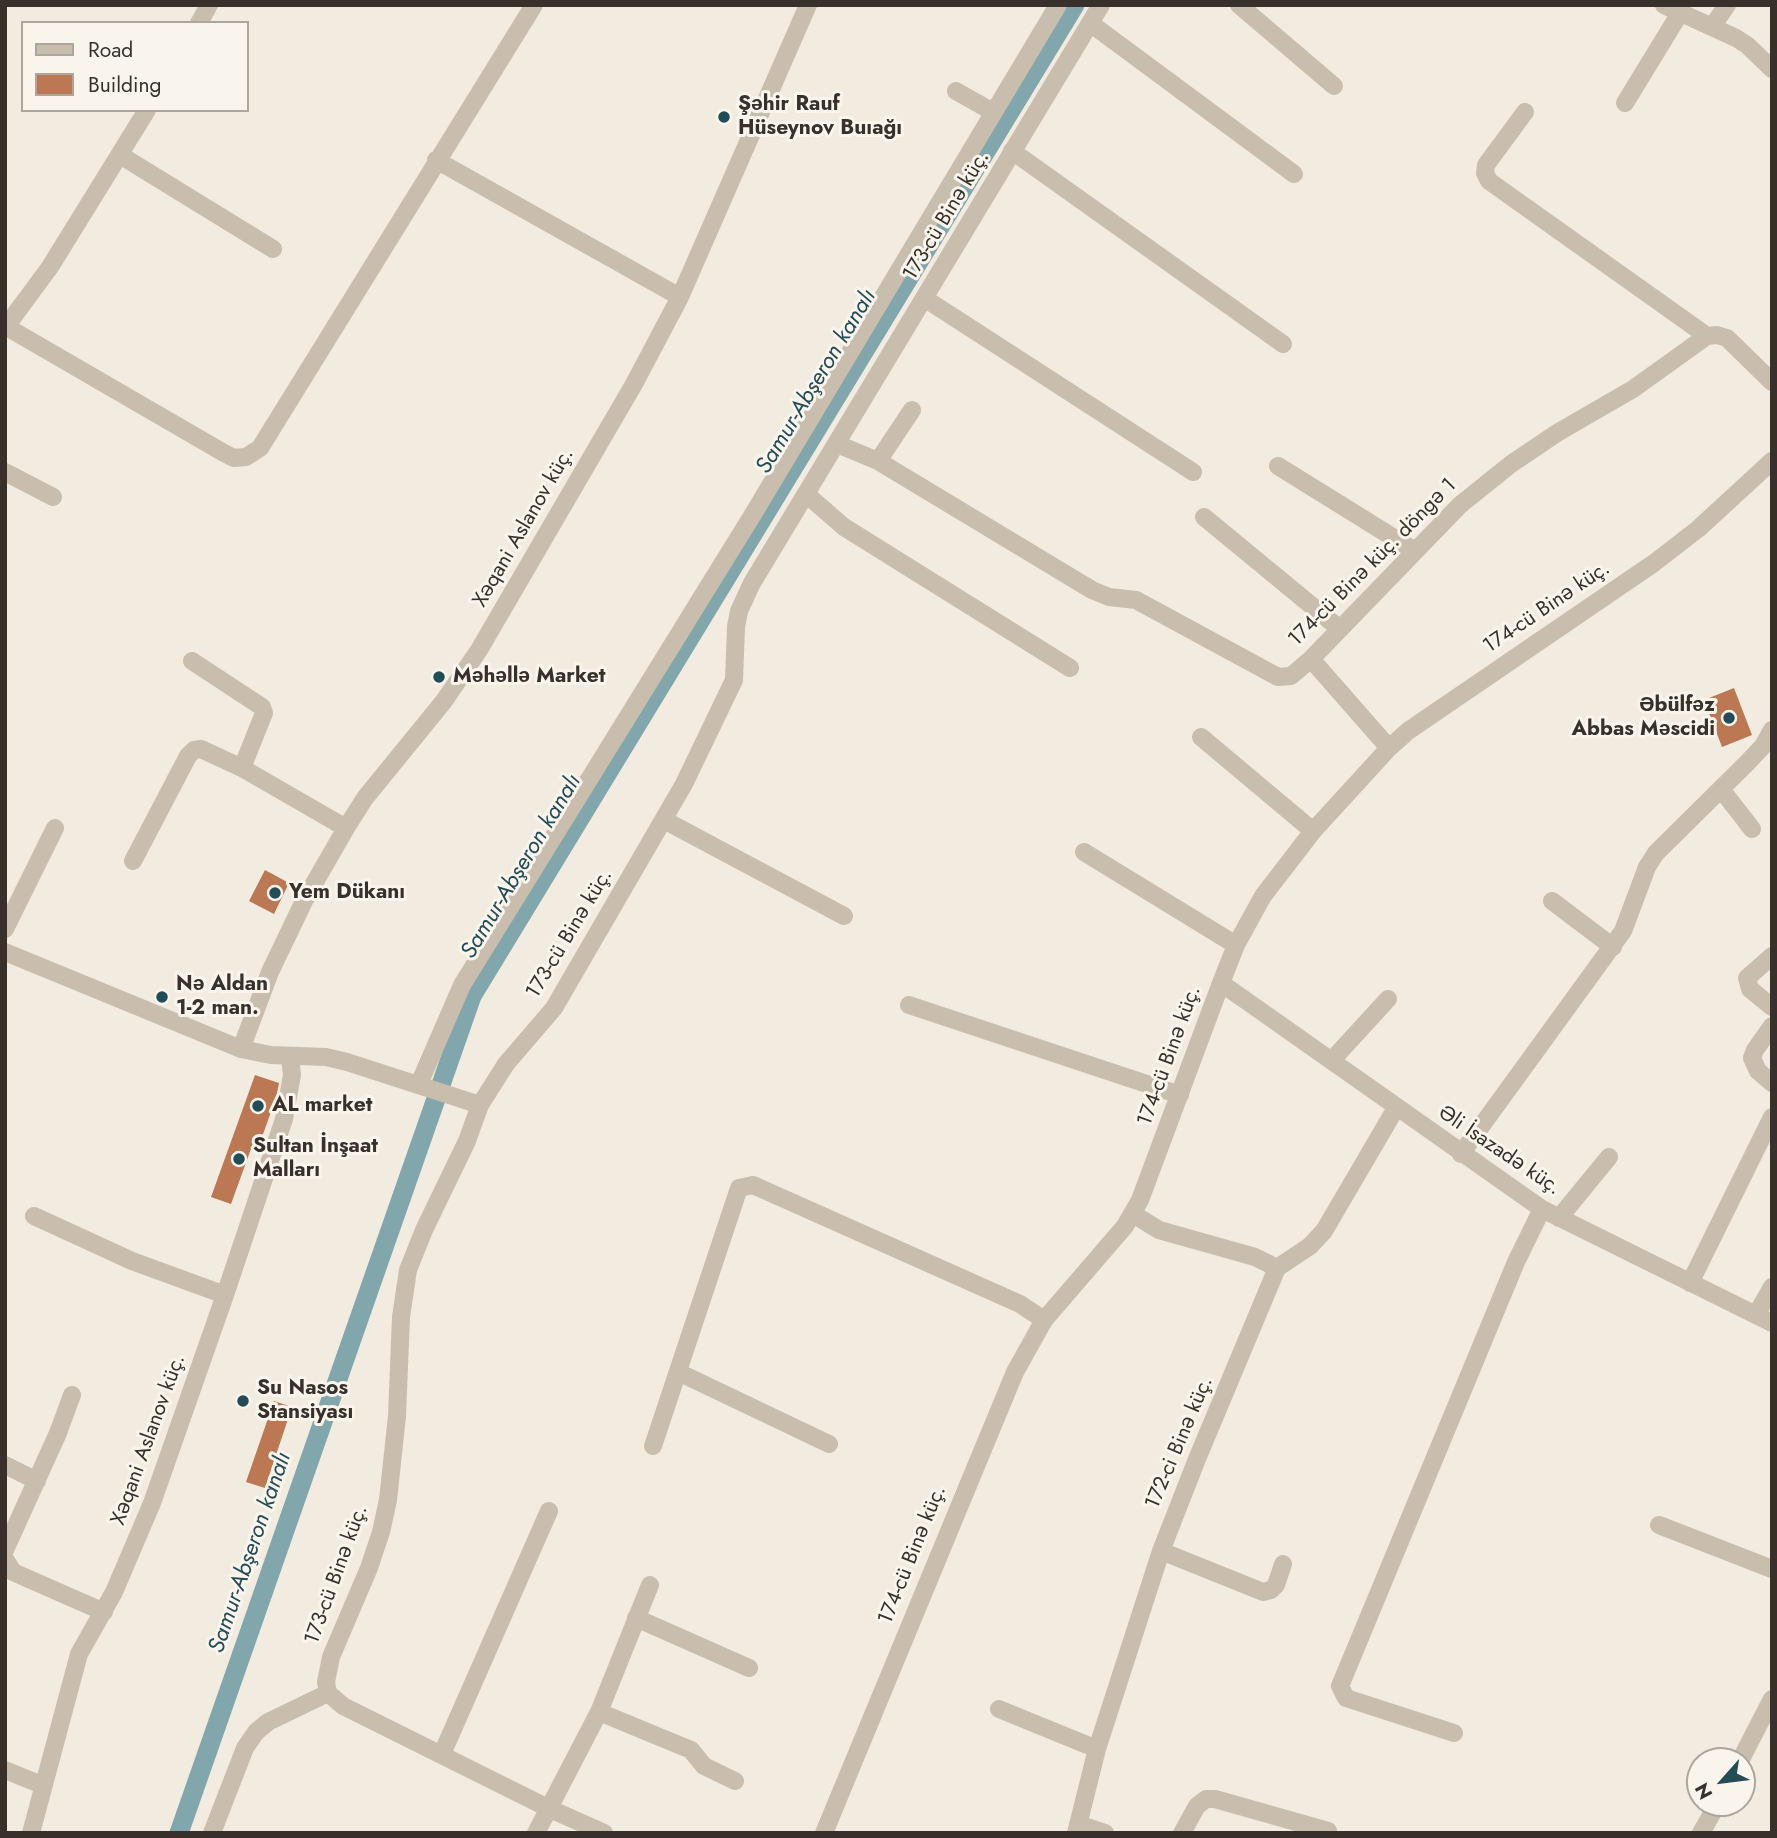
<!DOCTYPE html>
<html>
<head>
<meta charset="utf-8">
<style>
  body { margin:0 }
  #map { position:relative; width:1777px; height:1838px; overflow:hidden; background:#f1ebe0; font-family:Jost,sans-serif }
  canvas { display:block }
  .frame { position:absolute; inset:0; border:7px solid #38302b; pointer-events:none }
  .legend { position:absolute; left:21px; top:21px; width:228px; height:91px; box-sizing:border-box; background:#f9f5ec; border:2px solid #aca69f; margin:0; padding:9px 12px; list-style:none; font-size:21px; color:#38302b }
  .legend li { display:flex; align-items:center; gap:14px; height:35px }
  .legend b { width:35px; border:2px solid #aca69f }
  .north { position:absolute; left:1686px; top:1747px; width:70px; height:70px; box-sizing:border-box; background:#f9f5ec; border:2px solid #aca69f; border-radius:50%; rotate:242deg; font-size:19px; font-weight:700; line-height:28px; text-align:center; color:#38302b }
  .north::after { content:''; display:block; margin:auto; width:24px; height:32px; background:#234d56; clip-path:polygon(50% 0,100% 100%,50% 72%,0 100%) }
</style>
</head>
<body>
<div id="map">
<canvas width="1777" height="1838"></canvas>
<div class="frame"></div>
<ul class="legend">
<li><b style="height:9px;background:#c9bdad"></b>Road</li>
<li><b style="height:19px;background:#bc7853"></b>Building</li>
</ul>
<div class="north">N</div>
</div>
<script>
const context = document.querySelector('canvas').getContext('2d');
context.lineJoin = 'round';
function shape(rows) {
  const path = new Path2D();
  for (const r of rows) {
    path.moveTo(r[0], r[1]);
    for (let i = 2; i < r.length; i += 2) path.lineTo(r[i], r[i + 1]);
  }
  return path;
}
function trace(path, color, width, dash) {
  context.strokeStyle = color;
  context.lineWidth = width;
  context.lineCap = dash ? 'butt' : 'round';
  context.setLineDash(dash || []);
  context.stroke(path);
}
function paint(path, color) {
  context.fillStyle = color;
  context.fill(path, 'evenodd');
}
function drawText(font, color, halo, rows, align = 'center') {
  context.font = font + ' Jost,sans-serif';
  context.lineWidth = 6;
  context.setLineDash([]);
  context.textBaseline = 'middle';
  context.strokeStyle = halo;
  context.fillStyle = color;
  for (const [text, x, y, turn = 0] of rows) {
    context.save();
    context.translate(x, y);
    context.rotate((+turn || 0) * Math.PI / 180);
    context.textAlign = isNaN(turn) ? turn : align;
    if (halo) context.strokeText(text, 0, 0);
    context.fillText(text, 0, 0);
    context.restore();
  }
}
trace(shape([
  [179,1833,472,996,1075,5]
]), '#81a6ac', 19);
paint(shape([
  [1734,688,1752,735,1722,747,1704,700],
  [265,870,289,883,274,914,249,901],
  [255,1075,279,1083,276,1098,262,1137,256,1135,231,1204,211,1197],
  [274,1401,292,1407,265,1488,246,1482]
]), '#bc7853');
trace(shape([
  [1239,5,1334,86],
  [1664,5,1736,38,1747,45,1772,69],
  [199,23,209,5],
  [1090,23,1294,174],
  [1712,27,1727,5],
  [956,91,993,112],
  [1625,103,1680,13],
  [1525,112,1486,165,1485,173,1489,181,1707,336],
  [1012,151,1283,344],
  [120,155,273,249],
  [436,160,680,297],
  [924,298,1193,472],
  [5,326,224,453,234,458,246,457,260,448,534,5],
  [5,328,50,267,147,110],
  [837,444,878,461,1092,590,1109,597,1136,600,1278,677,1291,676,1311,659,1460,505,1511,464,1557,433,1633,389,1707,336,1717,335,1727,338,1772,382],
  [878,461,912,410],
  [1278,466,1415,551],
  [5,472,53,497],
  [806,494,844,527,1070,668],
  [1204,517,1340,629],
  [1311,659,1389,748],
  [192,661,262,707,264,713,242,768],
  [1201,737,1313,831],
  [1721,789,1752,829],
  [664,820,844,916],
  [1084,852,1236,945],
  [133,861,188,756,194,750,201,749,242,768,346,828],
  [1552,901,1613,947],
  [5,929,55,828],
  [5,952,241,1049,271,1055,326,1057,347,1062,480,1105],
  [1772,956,1747,978,1750,989,1772,1007],
  [1221,983,1542,1209,1772,1323],
  [909,1005,1180,1095],
  [1772,1026,1755,1050,1752,1058,1758,1071,1772,1083],
  [241,1049,270,972,304,901,346,828,365,798,444,701,479,650,634,384,680,297,808,5],
  [1332,1060,1388,999],
  [419,1084,462,985,755,511,1058,5],
  [1461,1154,1623,931,1647,867,1656,853,1747,763,1763,746,1772,730],
  [1133,1214,1159,1230,1255,1257,1277,1268],
  [34,1216,132,1261,225,1295],
  [1559,1218,1609,1157],
  [1690,1283,1772,1117],
  [1756,1315,1772,1287],
  [678,1372,829,1444],
  [653,1446,739,1188,753,1185,1020,1304,1044,1320],
  [5,1465,37,1481],
  [1659,1525,1772,1569],
  [5,1550,58,1433,72,1395],
  [1161,1551,1263,1592,1271,1590,1276,1585,1283,1564],
  [5,1559,13,1572,104,1612],
  [636,1618,749,1668],
  [999,1709,1097,1749],
  [599,1712,691,1750,704,1766,735,1781],
  [1454,1733,1346,1698,1340,1686,1516,1262,1542,1209],
  [442,1754,549,1511],
  [1740,1761,1772,1699],
  [5,1770,42,1785],
  [1078,1824,1105,1833],
  [31,1833,79,1654,114,1592,152,1503,225,1295,284,1119,292,1075,290,1057],
  [212,1833,245,1748,256,1732,268,1722,328,1693],
  [536,1833,599,1712,650,1585],
  [604,1833,548,1808,343,1706,328,1693,326,1682,331,1657,369,1568,381,1532,388,1500,397,1416,401,1317,408,1270,424,1230,467,1141,480,1105,506,1064,554,1008,684,784,734,680,736,627,739,611,752,583,1101,5],
  [824,1833,1015,1372,1044,1320,1125,1226,1140,1200,1221,983,1236,945,1263,896,1313,831,1389,748,1408,731,1654,563,1698,529,1772,461],
  [1076,1833,1097,1749,1161,1551,1197,1459,1277,1268,1310,1246,1324,1231,1396,1108],
  [1182,1833,1197,1806,1206,1799,1215,1799,1328,1831],
  [1701,1833,1718,1803]
]), '#c9bdad', 18);
for (const [x, y, r, color] of [
  [724,117,7,"#234d56"],
  [439,677,7,"#234d56"],
  [1729,718,7,"#234d56"],
  [275,893,7,"#234d56"],
  [162,997,7,"#234d56"],
  [258,1106,7,"#234d56"],
  [239,1159,7,"#234d56"],
  [243,1401,7,"#234d56"]
]) {
  const dot = new Path2D();
  dot.arc(x, y, r, 0, 2 * Math.PI);
  context.fillStyle = color;
  context.fill(dot);
  trace(dot, '#f9f5ec', 2.5);
}
drawText('bold 21px', '#38302b', '#f9f5ec', [
  ["Şəhir Rauf",738,105],
  ["Hüseynov Buıağı",738,129],
  ["Məhəllə Market",453,677],
  ["Əbülfəz",1715,706,"right"],
  ["Abbas Məscidi",1715,730,"right"],
  ["Yem Dükanı",289,893],
  ["Nə Aldan",176,985],
  ["1-2 man.",176,1009],
  ["AL market",272,1106],
  ["Sultan İnşaat",253,1147],
  ["Malları",253,1171],
  ["Su Nasos",257,1389],
  ["Stansiyası",257,1413]
], 'left');
drawText('21px', '#38302b', '#f9f5ec', [
  ["173-cü Binə küç.",947,216,-59],
  ["Xəqani Aslanov küç.",524,528,-60],
  ["174-cü Binə küç. döngə 1",1373,563,-45],
  ["174-cü Binə küç.",1547,608,-34],
  ["173-cü Binə küç.",570,934,-59],
  ["174-cü Binə küç.",1170,1056,-70],
  ["Əli İsazadə küç.",1499,1151,34],
  ["Xəqani Aslanov küç.",149,1440,-70],
  ["172-ci Binə küç.",1180,1443,-67],
  ["174-cü Binə küç.",913,1555,-68],
  ["173-cü Binə küç.",337,1575,-70]
]);
drawText('italic 23px', '#234d56', '#f9f5ec', [
  ["Samur-Abşeron kanalı",817,382,-59],
  ["Samur-Abşeron kanalı",522,867,-59],
  ["Samur-Abşeron kanalı",251,1553,-71]
]);
</script>
</body>
</html>
